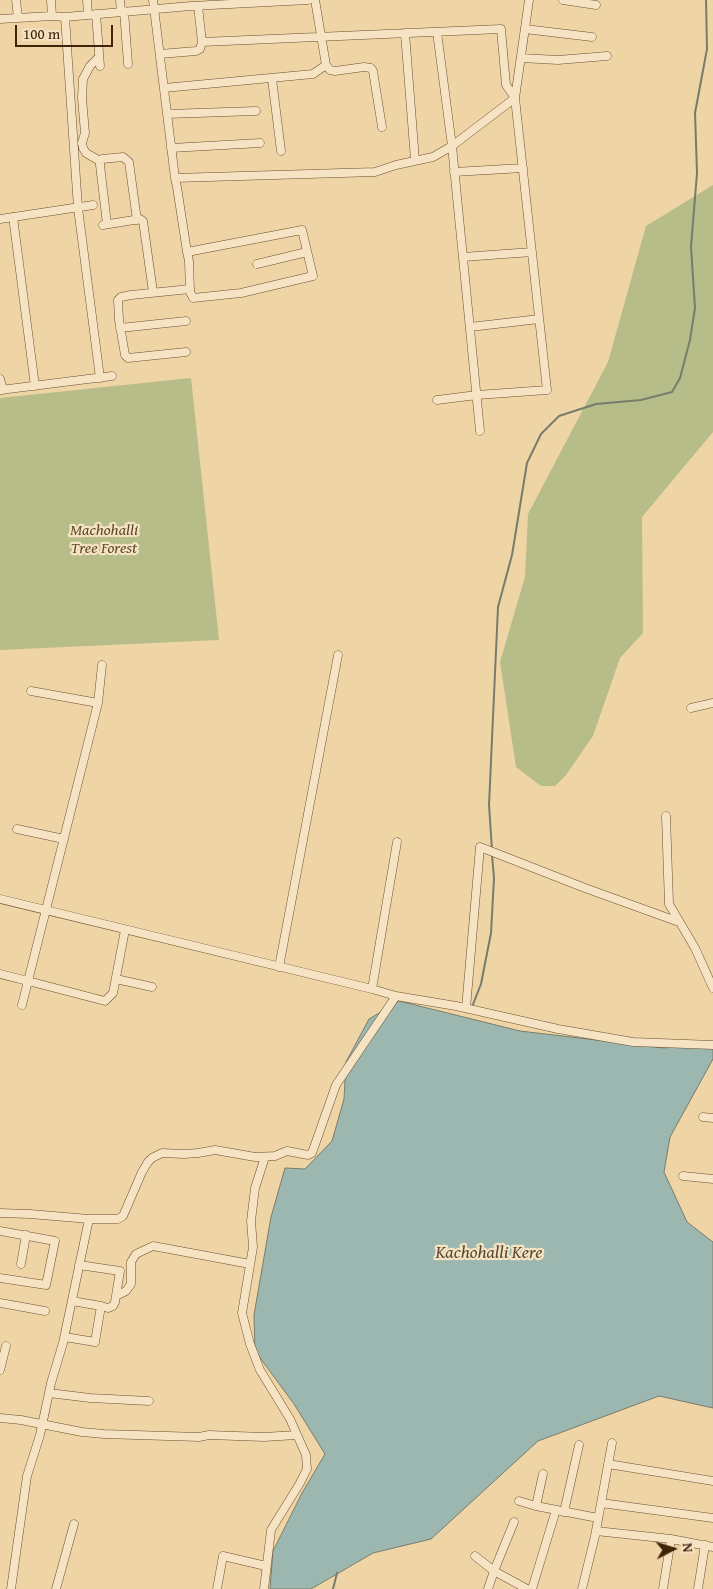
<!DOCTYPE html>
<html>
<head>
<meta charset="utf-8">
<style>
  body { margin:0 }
  #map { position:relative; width:713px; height:1589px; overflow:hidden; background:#efd4a5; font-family:"Gentium Book Plus",serif }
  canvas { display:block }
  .north { position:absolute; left:648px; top:1524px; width:50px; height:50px; -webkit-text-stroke:4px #f5e3c4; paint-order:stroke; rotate:85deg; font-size:14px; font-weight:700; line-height:20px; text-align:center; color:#412308 }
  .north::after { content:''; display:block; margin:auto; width:18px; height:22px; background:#412308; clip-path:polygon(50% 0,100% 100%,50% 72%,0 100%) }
  .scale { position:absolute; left:15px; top:25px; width:98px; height:22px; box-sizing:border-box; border:2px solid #412308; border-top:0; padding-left:6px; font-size:15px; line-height:18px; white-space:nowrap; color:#412308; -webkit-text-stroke:4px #f5e3c4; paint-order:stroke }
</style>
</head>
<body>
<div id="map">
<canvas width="713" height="1589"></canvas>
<div class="north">N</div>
<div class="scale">100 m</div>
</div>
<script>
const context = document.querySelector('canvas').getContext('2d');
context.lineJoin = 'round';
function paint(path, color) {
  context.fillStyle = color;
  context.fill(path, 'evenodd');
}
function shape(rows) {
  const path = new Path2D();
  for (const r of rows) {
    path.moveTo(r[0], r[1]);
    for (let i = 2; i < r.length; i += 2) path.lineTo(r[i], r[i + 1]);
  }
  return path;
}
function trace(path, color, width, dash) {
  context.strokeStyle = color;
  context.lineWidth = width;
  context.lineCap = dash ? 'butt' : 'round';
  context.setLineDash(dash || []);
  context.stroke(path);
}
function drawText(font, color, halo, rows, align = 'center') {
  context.font = font + ' "Gentium Book Plus",serif';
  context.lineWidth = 4.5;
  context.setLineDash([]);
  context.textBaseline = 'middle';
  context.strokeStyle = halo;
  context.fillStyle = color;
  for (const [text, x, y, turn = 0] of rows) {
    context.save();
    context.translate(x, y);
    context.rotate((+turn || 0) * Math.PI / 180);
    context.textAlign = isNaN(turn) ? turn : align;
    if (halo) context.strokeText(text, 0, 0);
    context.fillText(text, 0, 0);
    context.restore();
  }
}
paint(shape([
  [713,185,713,432,642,517,643,633,620,658,593,736,566,775,555,786,541,786,516,767,500,662,525,577,528,514,608,362,646,226],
  [191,378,219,640,0,650,0,398]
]), '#b7bd88');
const water = shape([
  [399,1001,520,1031,664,1048,713,1042,713,1059,670,1137,664,1172,687,1222,713,1242,713,1408,659,1396,538,1441,431,1539,373,1553,311,1589,270,1589,273,1551,302,1493,325,1454,294,1404,255,1351,254,1315,271,1217,285,1168,305,1169,332,1141,344,1099,346,1062,369,1019,399,1001]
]);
paint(water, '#9cb7af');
trace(water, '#787c6c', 1);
trace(shape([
  [492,850,489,805,498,607,512,555,527,463,541,434,559,416,596,404,641,400,672,392,680,378,690,340,695,308,691,247,697,173,695,113,707,49,706,0],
  [472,1007,481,984,491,933,494,878,492,855],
  [333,1589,337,1573]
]), '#787c6c', 2);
const minor = shape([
  [16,0,18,18],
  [51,0,52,16],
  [87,0,88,15],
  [120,0,121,12],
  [153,0,175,178,177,187,187,252,189,261,190,292,193,298,241,293,313,276,302,230,187,252],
  [315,0,326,65,330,70,335,71,364,67,371,68,373,71,382,127],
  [563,0,596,5],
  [124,11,128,64],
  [96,14,100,66],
  [65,17,78,208,100,378],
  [0,19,52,16,65,17,191,6,308,0],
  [525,29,592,37],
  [437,32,452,146,480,431],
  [405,33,415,160],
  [160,54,196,51,200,49,202,42],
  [99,57,90,66,83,79,82,98,85,133,82,143,83,148,86,153,100,161],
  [521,58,558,60,607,56],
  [272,79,281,151],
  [164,88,313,74,326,65],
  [167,114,256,111],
  [171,148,260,143],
  [454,172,523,168],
  [175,178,375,172,396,165,433,157,452,146,515,98,506,85,501,29,202,42,198,6],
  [13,217,35,386],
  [0,219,93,205],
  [107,224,100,165,100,161,102,159,123,157,129,162,137,220],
  [103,225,140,219,143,221,153,292],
  [463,257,532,252],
  [257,264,307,252],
  [470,327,539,319],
  [120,328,186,321],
  [186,352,128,358,125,355,119,320,118,300,121,297,131,295,190,289],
  [0,379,3,390],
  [0,390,112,376],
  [437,400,477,395,547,390,515,98,529,0],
  [31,691,98,703,28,981,105,1001,113,993,125,930],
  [98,703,102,665],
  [691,708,713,703],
  [666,816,669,904,695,948,713,988],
  [17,829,64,839],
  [397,842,372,989,396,996,456,1006,558,1029,633,1042,713,1045],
  [0,899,372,989],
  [279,967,338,655],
  [0,974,28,981,22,1005],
  [116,979,152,987],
  [466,1008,480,847,585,888,679,922],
  [703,1117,713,1118],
  [683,1176,713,1179],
  [0,1213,30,1214,89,1219,118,1219,123,1216,142,1172,148,1162,152,1158,162,1153,184,1154,198,1153,215,1150,255,1157,275,1156,287,1151,308,1155,312,1153,336,1085,396,996],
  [0,1231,55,1241,46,1285,0,1278],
  [21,1264,26,1235],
  [116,1296,126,1291,131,1284,131,1262,136,1254,153,1246,250,1264],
  [72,1301,101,1306],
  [0,1303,45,1311],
  [65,1337,95,1342,101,1306,108,1308,113,1306,115,1302,120,1271,79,1265],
  [0,1370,6,1346],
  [49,1393,90,1398,149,1401],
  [0,1418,21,1420,82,1432,104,1434,199,1437,209,1435,264,1437,296,1435],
  [608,1464,713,1481],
  [519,1501,536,1506,598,1518],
  [601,1503,713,1518],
  [536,1506,543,1474],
  [564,1512,579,1445],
  [514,1522,494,1571,527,1589],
  [596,1531,671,1539,663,1589],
  [671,1539,713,1547],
  [475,1556,494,1571,488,1589],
  [11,1589,27,1476,40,1435,51,1383,63,1343,89,1219],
  [56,1589,74,1524],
  [217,1589,223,1556,266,1566],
  [264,1589,271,1530,300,1483,307,1469,306,1455,290,1419,260,1370,250,1344,242,1313,253,1247,251,1221,255,1188,265,1157],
  [532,1589,556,1510],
  [582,1589,595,1536,612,1443],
  [698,1589,705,1545]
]);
trace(minor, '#6c4f2f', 9);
trace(minor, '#f5e3c4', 8);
drawText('italic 16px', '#5e4a28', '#f5e3c4', [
  ["Machohalli",104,531],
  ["Tree Forest",104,549]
]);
drawText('italic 18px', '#584832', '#f5e3c4', [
  ["Kachohalli Kere",489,1253]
]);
</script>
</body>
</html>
